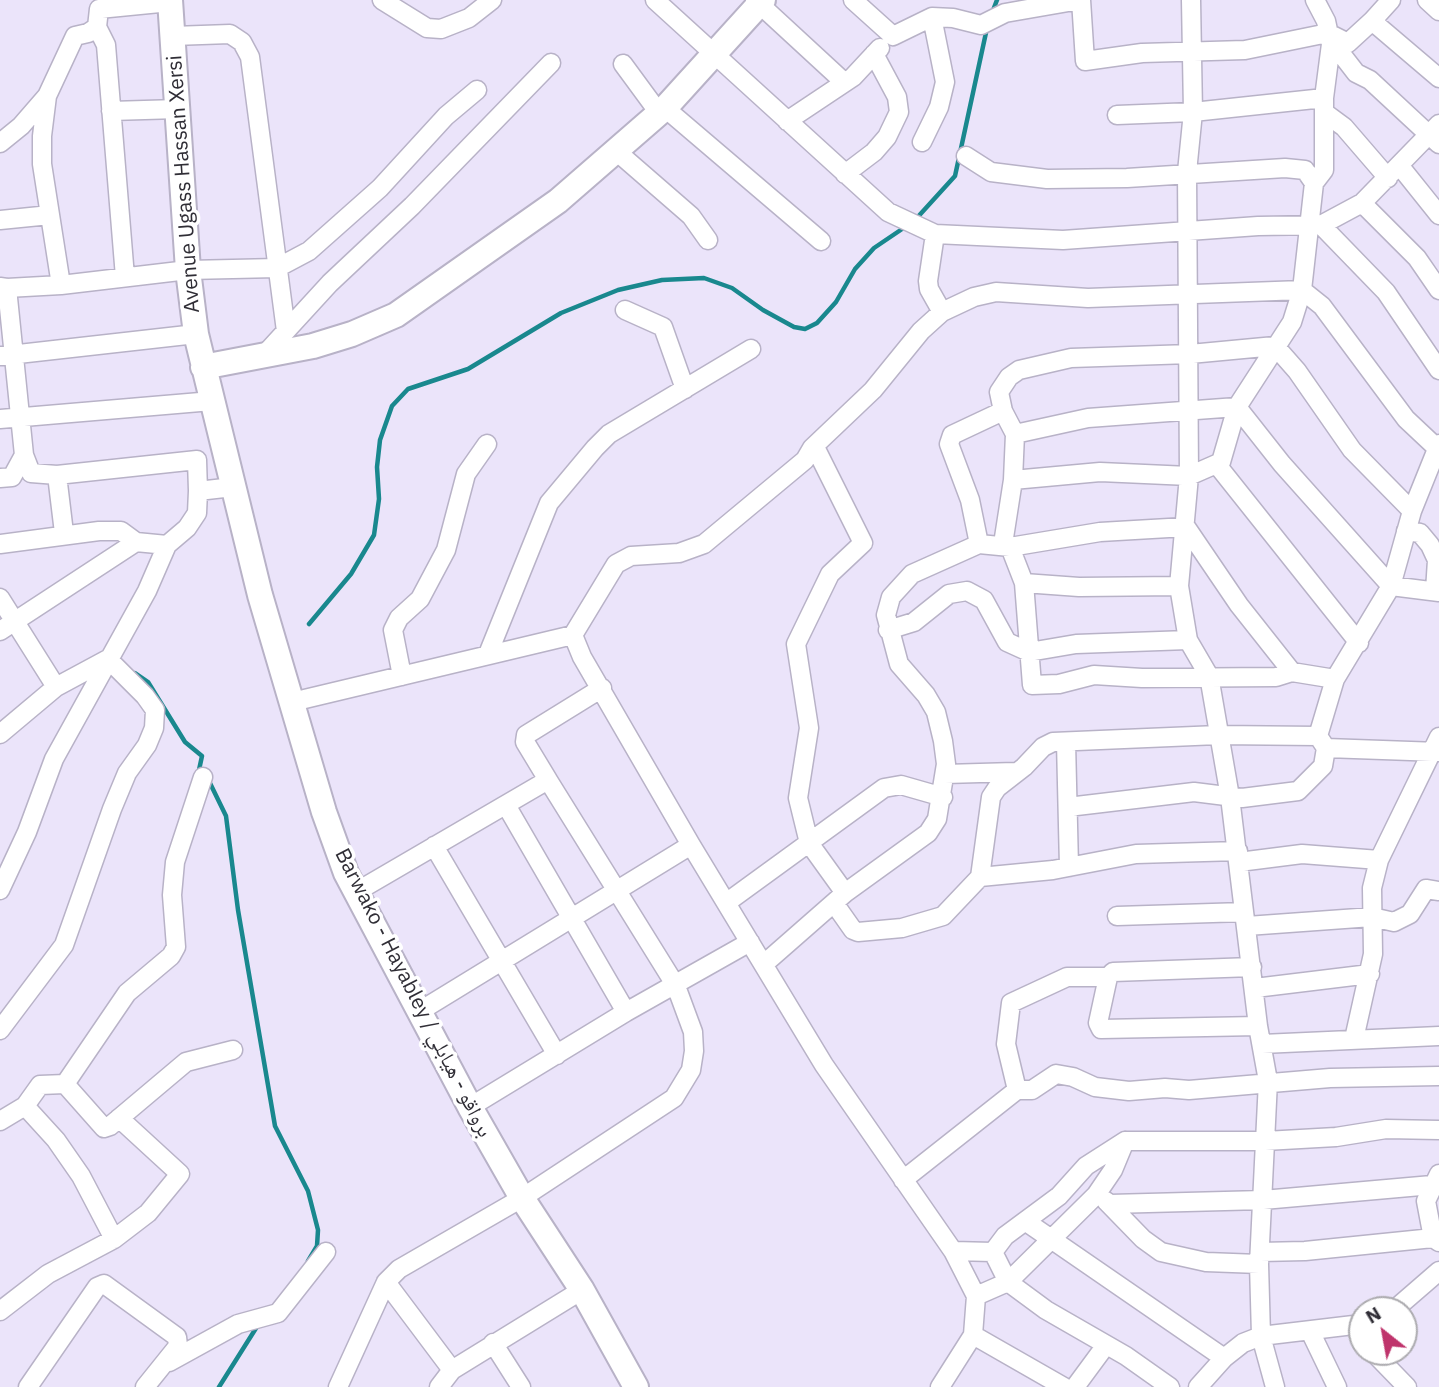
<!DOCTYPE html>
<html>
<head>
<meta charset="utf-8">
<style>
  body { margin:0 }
  #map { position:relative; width:1439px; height:1387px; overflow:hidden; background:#ebe4fa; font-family:"IBM Plex Sans",sans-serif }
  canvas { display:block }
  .north { position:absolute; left:1348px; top:1296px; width:70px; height:70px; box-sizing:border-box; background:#fff; border:2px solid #acabaf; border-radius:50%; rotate:329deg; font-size:19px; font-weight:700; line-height:28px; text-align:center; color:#302e36 }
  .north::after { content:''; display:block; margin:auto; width:24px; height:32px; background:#bf346c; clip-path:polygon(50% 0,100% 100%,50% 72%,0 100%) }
</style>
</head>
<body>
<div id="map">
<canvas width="1439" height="1387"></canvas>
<div class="north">N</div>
</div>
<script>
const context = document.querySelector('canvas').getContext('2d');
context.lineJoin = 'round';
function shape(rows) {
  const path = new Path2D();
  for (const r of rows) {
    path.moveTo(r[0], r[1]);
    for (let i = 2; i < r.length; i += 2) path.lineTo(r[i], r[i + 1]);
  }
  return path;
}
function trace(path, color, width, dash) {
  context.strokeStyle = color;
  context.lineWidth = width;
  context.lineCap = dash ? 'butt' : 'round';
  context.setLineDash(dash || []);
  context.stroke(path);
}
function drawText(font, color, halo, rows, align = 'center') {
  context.font = font + ' "IBM Plex Sans","Noto Naskh Arabic",sans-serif';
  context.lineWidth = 7;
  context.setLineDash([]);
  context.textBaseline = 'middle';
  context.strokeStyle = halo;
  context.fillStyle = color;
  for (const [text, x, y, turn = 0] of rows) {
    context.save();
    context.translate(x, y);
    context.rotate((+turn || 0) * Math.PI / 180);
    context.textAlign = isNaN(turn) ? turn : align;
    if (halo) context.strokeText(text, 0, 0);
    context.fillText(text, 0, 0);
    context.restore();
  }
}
trace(shape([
  [992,13,997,0],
  [915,220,955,176,987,28],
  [309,624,351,574,374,535,379,499,377,467,380,440,392,406,408,389,468,369,561,313,618,290,662,280,704,278,732,288,763,310,794,327,805,329,817,323,836,302,855,269,874,248,908,225],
  [135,673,148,682,185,742,202,756,199,770,202,773],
  [208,779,226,816,238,910,275,1126,308,1191,318,1230,317,1246,308,1261],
  [219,1387,258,1325]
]), '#19888e', 4.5);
const street = shape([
  [382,0,427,28,441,29,469,18,492,0],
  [655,0,888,212,935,234,1063,240,1258,226,1321,225],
  [755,0,844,82],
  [853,0,893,36,932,17,953,18,981,25,1005,13,1080,0],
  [1081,0,1085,61,1142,53,1245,50,1328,33,1348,43,1372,21,1439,78],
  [1191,0,1193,112,1187,172,1189,476,1179,586,1188,640,1209,676,1230,797,1258,1026,1268,1081,1259,1264,1261,1336,1275,1387],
  [1427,0,1439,11],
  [1372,21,1391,0],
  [173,36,230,34,242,42,250,57,286,331],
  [1331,48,1339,51,1356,73,1370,80,1439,144],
  [623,64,659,113],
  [47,96,42,136,42,164,61,285],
  [665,108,821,241],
  [111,111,178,109],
  [1325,113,1344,127,1388,178],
  [1117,115,1193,112,1324,98],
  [787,121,853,77,880,48],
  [1439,124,1362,203,1321,225,1386,292,1439,370],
  [922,142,939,107,945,82,932,17],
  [0,143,21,126,47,96,75,36,88,33,97,27],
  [615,150,691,216,708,240],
  [966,156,991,172,1047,179,1127,178,1285,168,1305,170,1314,183],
  [1399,165,1439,215],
  [845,174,874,152,887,137,899,112,897,97,874,54],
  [1362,203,1417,258,1439,290],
  [0,220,50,215],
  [935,234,928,281,929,289,942,312],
  [125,277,106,45,97,27,99,9,170,2],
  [0,287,7,288,24,455,12,477,0,478],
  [7,288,61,285,188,270,277,268,309,251,380,188,446,116,477,90],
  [625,310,663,327,685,389],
  [264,355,330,283,412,206,551,63],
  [0,356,196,334],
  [0,419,212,401],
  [1015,434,1088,418,1237,407,1282,464,1391,586,1439,592],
  [815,447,863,543,830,574,796,644,809,728,798,798,809,843,845,893],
  [24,455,31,473,57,475,197,460,198,491],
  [1218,466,1359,643],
  [57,475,64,533],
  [1013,480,1100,472,1189,476,1221,462,1237,407,1292,322,1302,290,1314,183,1324,170,1324,98,1331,44,1326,21,1315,0],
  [1412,511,1439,444],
  [1406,531,1420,533,1430,545,1437,560,1435,591],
  [0,544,99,531,121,531,136,542,167,545],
  [979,544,970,500,949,444,952,435,1003,411],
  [1003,544,1013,480,1015,434,1003,411,999,392,1009,377,1019,370,1071,358,1190,354,1275,346,1297,371,1352,450,1412,511,1391,586,1335,679,1292,672,1276,677,1142,678,1094,675,1059,684,1032,685,1024,583],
  [1010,547,1024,583,1079,587,1179,586],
  [0,598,56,687],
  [888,630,914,622,949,594,967,591,984,600,1007,642,1029,652,1076,644,1188,640],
  [0,631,136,542],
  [573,635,616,564,631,556,679,553,704,544,805,460,812,448,873,390,921,331,942,312,974,297,996,292,1088,298,1302,290,1322,306,1406,419,1439,450],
  [488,654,549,503,595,448,609,434,751,349],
  [402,676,393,630,399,618,420,599,446,550,466,474,487,444],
  [292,702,573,635,582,657,691,845,824,1065,953,1251,976,1296,973,1335,940,1387],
  [0,734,56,687,108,659,145,696,155,710,154,728,147,745,127,773,112,809,64,945,0,1030],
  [1318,736,1335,679],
  [1066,742,1069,867],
  [1326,748,1439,752],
  [945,774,1015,772],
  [548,780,525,742,526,735,602,688],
  [506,805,626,1012],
  [1068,807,1194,792,1242,798,1298,791,1323,766,1326,748,1318,736],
  [434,846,557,1055],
  [1239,862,1302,854,1379,860],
  [980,877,1053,870,1136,854,1238,851],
  [0,890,27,832,54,759,147,591,167,545,187,528,197,513,198,491,233,487],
  [726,903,884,788,901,785,943,797],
  [834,903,853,930,858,932,902,928,943,916,980,877,991,797,997,788,1024,767,1043,747,1053,742,1218,735,1318,736],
  [1117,916,1244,912],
  [1247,926,1372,917,1394,922,1410,914,1426,889,1439,891],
  [764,964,845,893,928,833,937,819,946,764,943,741,936,712,926,695,899,664,886,615,891,597,912,574,979,544,1010,547,1100,532,1186,527,1239,605,1292,672],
  [1108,977,1098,1023,1101,1029,1258,1026],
  [1255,988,1370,974],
  [420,1011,691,845],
  [1354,1039,1373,954,1372,888,1379,860,1439,737],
  [1262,1044,1439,1036],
  [65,1084,104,1128,110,1126,186,1062,233,1050],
  [1017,1090,1032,1090,1056,1074,1073,1077,1095,1087,1129,1091,1165,1088,1189,1090,1330,1078,1439,1076],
  [470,1107,626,1012,750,942],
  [0,1121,25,1106,40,1085,65,1084,127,993,171,956,176,947,172,895,175,862,203,777],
  [1125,1141,1113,1170,1096,1195,1008,1282,1046,1310,1126,1356,1170,1387],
  [903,1180,1017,1090,1006,1044,1011,1003,1067,977,1108,977,1113,972,1252,967],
  [1106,1201,1143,1239,1161,1252,1206,1262,1259,1264],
  [1110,1204,1263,1200,1432,1185],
  [1025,1221,1224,1358],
  [1433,1238,1426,1201,1439,1174],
  [114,1239,148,1213,180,1174,119,1118],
  [953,1251,993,1252],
  [1260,1252,1305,1251,1433,1238,1439,1242],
  [386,1282,452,1370],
  [976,1296,1008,1282,993,1252,1005,1236,1059,1196,1086,1166,1125,1141,1265,1141,1336,1137,1386,1129,1439,1130],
  [1394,1310,1439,1271],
  [0,1311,48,1274,114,1239,81,1176,56,1140,25,1106],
  [1310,1331,1337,1387],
  [973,1335,1064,1387],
  [493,1343,521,1387],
  [1373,1352,1407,1387],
  [169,1362,238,1324,278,1313,326,1252],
  [28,1387,97,1287,104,1284,177,1337,178,1346,145,1387],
  [338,1387,386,1282,399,1269,522,1198,674,1098,691,1070,694,1051,693,1032,676,986,548,780,356,892],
  [439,1387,452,1370,582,1290],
  [1075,1387,1106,1345],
  [1198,1387,1224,1358,1243,1343,1261,1336,1362,1324]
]);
const secondary = shape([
  [170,0,188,270,196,334,260,595,324,812,346,873,470,1107,522,1198,582,1290,636,1387],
  [203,367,313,346,352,334,396,315,558,201,665,108,763,0]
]);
trace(street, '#b8b2c7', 21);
trace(secondary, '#b8b2c7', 28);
trace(street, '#fff', 18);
trace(secondary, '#fff', 24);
drawText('21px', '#302e36', '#fff', [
  ["Avenue Ugass Hassan Xersi",184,184,-94],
  ["Barwako - Hayabley / برواقو - هيابلي",413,993,63]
]);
</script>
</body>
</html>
